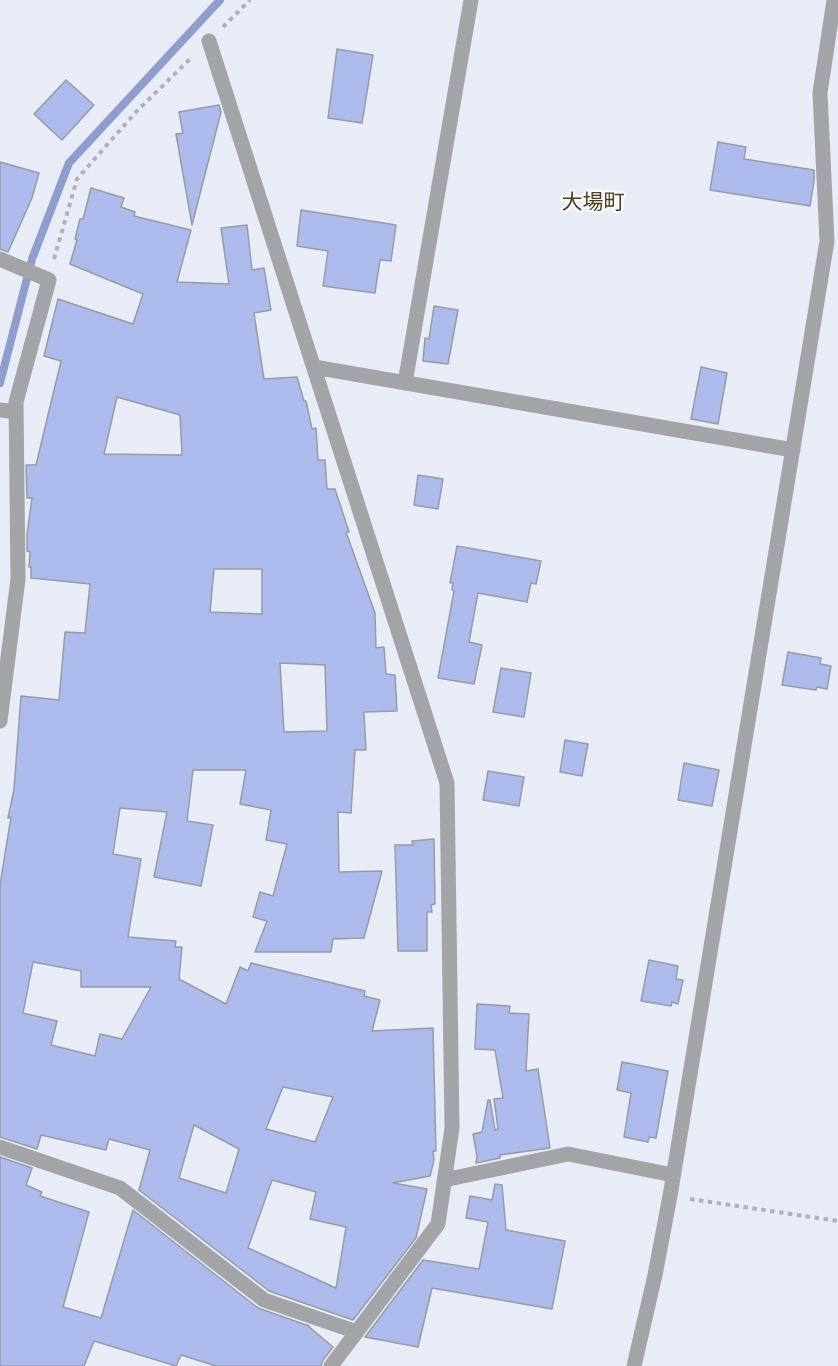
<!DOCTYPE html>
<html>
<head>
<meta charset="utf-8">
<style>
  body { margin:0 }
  canvas { display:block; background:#e8ecf7 }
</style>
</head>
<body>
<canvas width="838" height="1366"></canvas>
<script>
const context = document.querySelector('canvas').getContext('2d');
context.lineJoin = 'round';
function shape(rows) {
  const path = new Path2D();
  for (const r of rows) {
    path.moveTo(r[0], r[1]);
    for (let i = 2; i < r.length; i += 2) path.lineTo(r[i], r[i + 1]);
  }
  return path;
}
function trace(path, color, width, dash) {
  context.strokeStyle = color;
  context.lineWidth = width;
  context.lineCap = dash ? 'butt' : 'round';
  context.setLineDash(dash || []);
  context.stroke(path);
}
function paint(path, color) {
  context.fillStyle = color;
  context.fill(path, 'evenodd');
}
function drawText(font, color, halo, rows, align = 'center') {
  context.font = font + ' "Space Grotesk","Noto Sans JP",sans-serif';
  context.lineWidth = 5;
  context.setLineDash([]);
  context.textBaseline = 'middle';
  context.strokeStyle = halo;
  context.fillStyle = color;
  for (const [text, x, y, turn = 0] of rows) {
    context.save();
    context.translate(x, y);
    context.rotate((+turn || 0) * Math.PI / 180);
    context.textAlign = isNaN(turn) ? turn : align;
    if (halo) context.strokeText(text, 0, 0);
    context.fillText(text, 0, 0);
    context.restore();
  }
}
trace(shape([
  [0,383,32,259,69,163,220,0]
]), '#8e9dcb', 8);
const building = shape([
  [337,49,373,55,362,123,328,118,337,49],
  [66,80,94,105,62,140,34,114,66,80],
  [219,105,221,112,192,225,176,134,183,133,179,112,219,105],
  [718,142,746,147,744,159,814,170,814,181,810,206,710,190,718,142],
  [0,162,39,173,32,198,8,252,0,249,0,162],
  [91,188,124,198,121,207,135,212,134,216,191,230,177,282,229,284,221,228,247,225,252,270,264,268,271,310,254,313,264,379,297,377,304,401,306,401,312,429,316,428,318,460,325,460,327,489,335,489,349,532,346,532,375,613,376,648,384,647,386,674,395,675,397,711,364,712,366,750,355,750,351,813,338,812,339,872,382,871,364,938,333,939,331,952,255,952,267,921,253,917,260,892,273,896,287,844,266,840,271,810,240,804,246,770,193,770,187,821,213,825,201,886,154,877,167,812,120,808,113,854,141,859,128,937,176,941,175,947,182,947,179,979,226,1004,240,967,248,971,251,963,365,991,364,996,380,1000,372,1031,433,1028,436,1151,433,1151,434,1160,430,1176,393,1183,427,1189,416,1238,353,1320,269,1291,139,1190,150,1150,109,1139,106,1150,41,1135,37,1149,0,1137,0,885,11,817,8,818,14,789,21,696,59,700,65,632,85,633,90,584,31,578,31,567,29,567,30,552,27,551,27,534,32,498,27,498,26,465,36,465,61,361,44,356,58,299,133,324,143,294,70,264,77,240,75,239,80,219,83,219,91,188],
  [117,397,180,415,182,455,104,454,117,397],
  [214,569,262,569,262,614,210,612,214,569],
  [280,663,325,665,327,731,284,732,280,663],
  [33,962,81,971,81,987,151,987,122,1039,100,1034,95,1056,51,1045,57,1021,23,1013,33,962],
  [283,1087,333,1097,315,1142,266,1129,283,1087],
  [194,1125,239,1149,226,1193,179,1178,194,1125],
  [272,1180,316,1192,310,1219,346,1227,336,1288,248,1248,272,1180],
  [301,210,396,225,391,261,380,260,375,293,323,286,328,251,297,246,301,210],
  [434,306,458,310,448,364,423,361,425,338,429,339,434,306],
  [701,367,727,373,718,424,691,419,701,367],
  [418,475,443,479,438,509,414,505,418,475],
  [457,546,541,561,536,584,531,583,527,602,478,593,469,642,482,645,474,684,438,678,454,591,452,590,453,583,450,583,457,546],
  [788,652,821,658,820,664,831,666,827,689,817,687,816,690,782,685,788,652],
  [501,668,531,673,524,717,493,712,501,668],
  [565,740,588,744,582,776,560,772,565,740],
  [684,763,719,770,712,806,678,800,684,763],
  [488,771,524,777,519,806,483,800,488,771],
  [434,839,435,904,431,905,432,912,427,912,427,951,398,951,395,845,413,845,412,841,434,839],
  [649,960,678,966,676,979,683,980,678,1004,672,1002,671,1006,641,1001,649,960],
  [477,1004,510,1006,509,1013,529,1014,526,1071,538,1069,550,1148,500,1155,500,1158,476,1163,477,1156,473,1134,482,1132,488,1100,490,1100,495,1130,498,1129,494,1099,503,1098,495,1050,475,1049,477,1004],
  [622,1062,668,1071,656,1138,649,1137,648,1142,624,1137,631,1093,617,1090,622,1062],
  [0,1157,32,1168,26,1185,42,1192,40,1196,89,1212,63,1307,101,1318,133,1210,258,1308,309,1326,307,1325,333,1347,323,1360,321,1366,216,1366,181,1355,176,1366,94,1341,84,1366,0,1366,0,1157],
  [495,1184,502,1185,506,1230,565,1241,552,1309,432,1288,418,1347,365,1337,423,1260,479,1269,488,1222,466,1218,470,1196,492,1200,495,1184]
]);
paint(building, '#acbbeb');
trace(building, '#979ba5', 1.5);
trace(shape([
  [223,27,250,0],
  [54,259,77,179,136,112,192,57],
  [690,1199,838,1221]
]), '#aeb2ba', 4, [4.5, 4.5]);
trace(shape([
  [209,41,447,783,452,1128,438,1224,331,1366],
  [0,259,49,280,16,402,18,579,0,721],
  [314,367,793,450],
  [405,383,471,0],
  [0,410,16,412],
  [0,1147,120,1188,264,1300,357,1332],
  [444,1180,568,1154,673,1175],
  [634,1366,655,1275,670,1196,827,241,820,93,834,0]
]), '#a2a4a8', 15);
drawText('21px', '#4d4017', '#f8f9fe', [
  ["大場町",593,203]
]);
</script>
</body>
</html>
